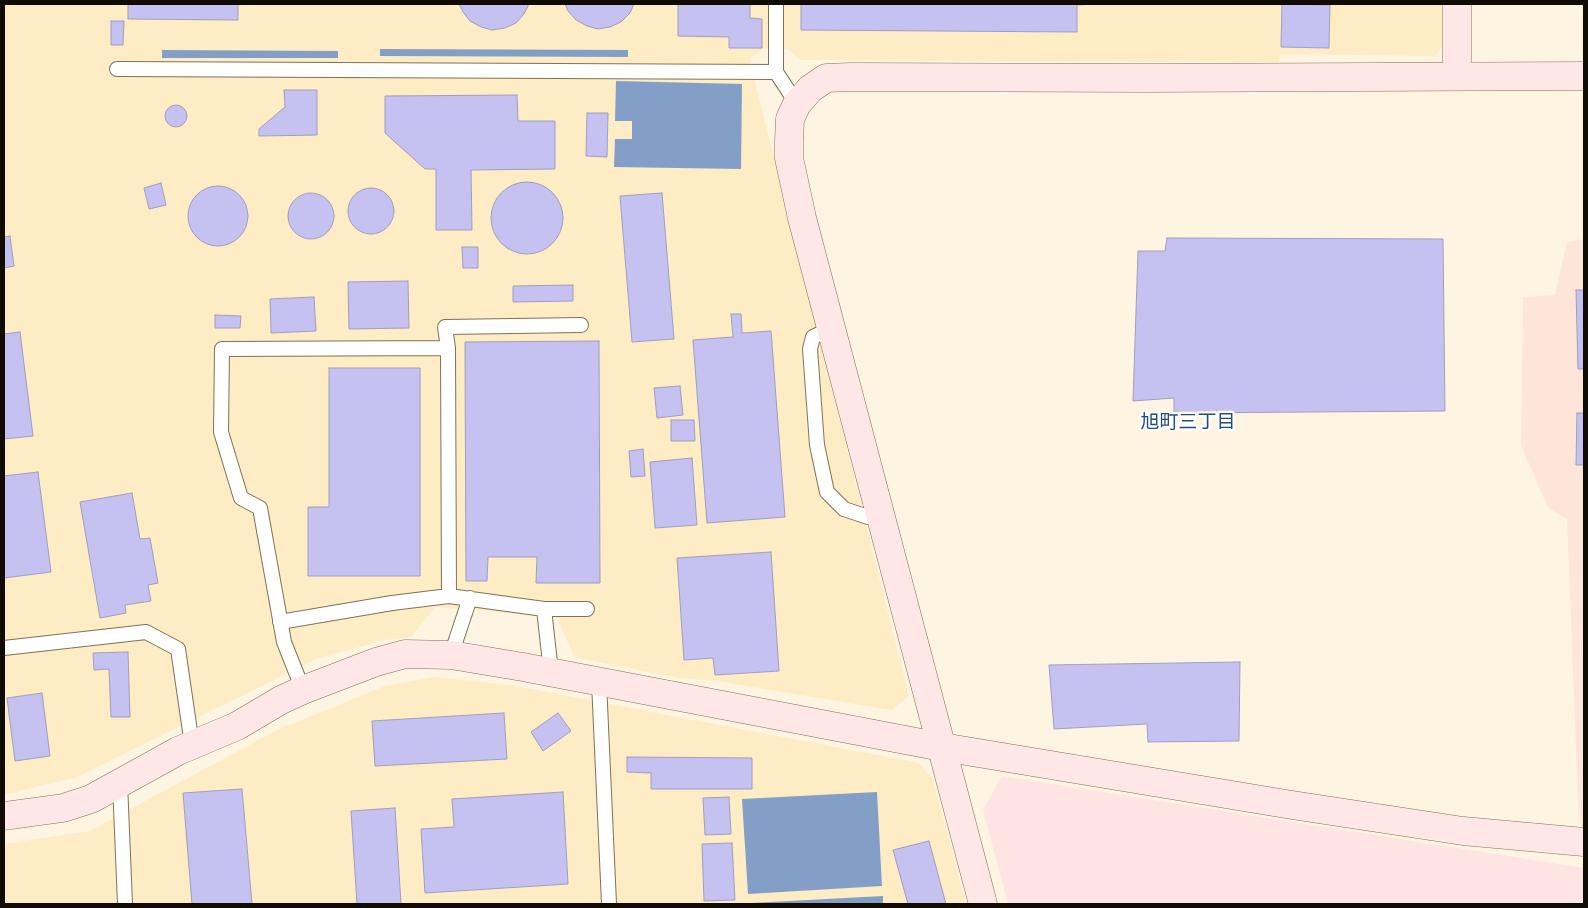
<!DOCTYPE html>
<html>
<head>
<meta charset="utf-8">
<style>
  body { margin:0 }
  #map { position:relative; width:1588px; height:908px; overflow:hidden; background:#fdf5e1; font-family:"DejaVu Sans",sans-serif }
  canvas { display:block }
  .frame { position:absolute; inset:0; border:5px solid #110c03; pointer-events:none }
</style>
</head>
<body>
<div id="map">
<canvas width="1588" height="908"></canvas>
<div class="frame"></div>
</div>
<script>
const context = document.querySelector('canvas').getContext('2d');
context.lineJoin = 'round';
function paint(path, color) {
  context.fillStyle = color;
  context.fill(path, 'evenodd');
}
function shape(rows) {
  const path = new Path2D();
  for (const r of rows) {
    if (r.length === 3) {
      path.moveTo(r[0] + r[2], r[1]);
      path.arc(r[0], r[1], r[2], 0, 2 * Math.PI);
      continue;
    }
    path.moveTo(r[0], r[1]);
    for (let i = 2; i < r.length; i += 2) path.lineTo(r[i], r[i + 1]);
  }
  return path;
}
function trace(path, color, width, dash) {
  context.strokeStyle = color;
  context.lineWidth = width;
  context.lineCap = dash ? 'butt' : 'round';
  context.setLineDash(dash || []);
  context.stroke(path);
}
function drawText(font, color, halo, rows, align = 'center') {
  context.font = font + ' "DejaVu Sans","Noto Sans JP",sans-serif';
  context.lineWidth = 4.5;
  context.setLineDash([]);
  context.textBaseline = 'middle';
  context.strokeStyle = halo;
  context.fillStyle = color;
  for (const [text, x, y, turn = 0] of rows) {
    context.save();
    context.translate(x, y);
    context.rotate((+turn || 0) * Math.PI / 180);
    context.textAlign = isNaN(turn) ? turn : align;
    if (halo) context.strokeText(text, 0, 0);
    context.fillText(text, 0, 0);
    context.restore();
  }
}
paint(shape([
  [1002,776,1584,868,1584,904,1008,904,983,810]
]), '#ffe4e4');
paint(shape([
  [4,4,1442,4,1442,46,1435,56,1280,54,1279,62,800,60,788,49,767,48,749,58,909,696,891,710,717,681,679,678,574,657,557,617,435,607,411,637,385,640,316,659,77,777,4,795],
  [435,677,510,685,919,763,933,780,966,904,4,904,4,844,90,831,277,730,385,686]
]), '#fdecc4');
paint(shape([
  [1584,239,1584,835,1582,835,1578,798,1567,519,1548,508,1521,445,1523,297,1555,295,1567,242]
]), '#fde6d9');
paint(shape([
  [380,49,628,50,628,57,380,56],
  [162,50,338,51,338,58,162,58],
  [616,81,742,84,741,169,614,167,615,139,632,139,632,121,615,121],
  [877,792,882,886,748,894,742,799],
  [883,896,883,904,751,904,751,903]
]), '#839fc7');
const building = shape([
  [128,4,238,4,238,20,128,19,128,4],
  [459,4,529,4,524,14,516,23,505,28,492,30,481,27,470,21,463,12,459,4],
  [565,4,634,4,630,13,621,22,610,27,598,29,587,26,576,20,568,11,565,4],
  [678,4,750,4,750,18,762,19,762,48,729,48,729,37,678,36,678,4],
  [801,4,1098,4,1077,5,1077,32,801,30,801,4],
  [1282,4,1330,5,1329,48,1281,47,1282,4],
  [111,21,124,21,123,45,111,45,111,21],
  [284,90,317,90,317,135,259,136,259,129,285,107,284,90],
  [517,95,518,121,555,121,555,169,471,170,472,230,436,230,436,169,425,169,385,133,385,96,517,95],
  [176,116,11],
  [587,113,608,113,607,157,586,156,587,113],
  [527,218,36],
  [161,183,166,205,149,209,144,188,161,183],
  [218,216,30],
  [371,211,23],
  [311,216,23],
  [662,193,674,339,632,342,620,196,662,193],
  [10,236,14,266,4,268,4,237,10,236],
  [1167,238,1443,239,1445,411,1174,413,1174,398,1133,401,1138,251,1165,251,1167,238],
  [462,247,478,247,478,268,463,268,462,247],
  [408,281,409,328,349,329,348,282,408,281],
  [573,285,573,301,513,302,513,286,573,285],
  [1576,290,1584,290,1584,369,1578,369,1576,290],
  [314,297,316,331,271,333,270,299,314,297],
  [731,314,741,314,742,333,771,331,785,517,707,523,693,340,733,337,731,314],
  [215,315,241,316,240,328,215,328,215,315],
  [20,332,33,436,4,439,4,334,20,332],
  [599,341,600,583,536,583,537,557,488,557,487,581,466,581,465,342,599,341],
  [329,368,420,368,420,576,308,576,308,507,329,507,329,368],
  [680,386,683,415,657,418,654,388,680,386],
  [1577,413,1584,413,1584,465,1576,465,1577,413],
  [671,420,694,420,695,441,671,441,671,420],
  [643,449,645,476,631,477,629,451,643,449],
  [692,458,697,525,655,528,650,462,692,458],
  [38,472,51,572,4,578,4,476,38,472],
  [132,493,140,539,150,538,158,583,148,585,151,601,125,605,126,613,100,618,80,502,132,493],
  [771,552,779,671,715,675,713,658,684,660,677,558,771,552],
  [128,652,130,717,111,717,109,669,94,670,93,653,128,652],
  [1240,662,1239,741,1148,742,1147,724,1054,729,1049,665,1240,662],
  [42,693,50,756,15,761,7,698,42,693],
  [504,713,507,759,375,766,372,721,504,713],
  [558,713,571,731,543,751,531,732,558,713],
  [627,757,752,758,752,789,651,789,651,773,627,772,627,757],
  [242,789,252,904,192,904,183,793,242,789],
  [563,792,568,884,425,893,421,829,454,827,452,799,563,792],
  [729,797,731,834,705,835,703,798,729,797],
  [395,808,401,904,357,904,351,811,395,808],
  [929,841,946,904,908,904,893,850,929,841],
  [732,843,735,900,704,901,702,844,732,843]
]);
paint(building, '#c5c2f2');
trace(building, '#a09ebe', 1);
const lane = shape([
  [776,4,776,72,797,104],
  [117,69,776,72],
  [832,328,813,337,810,349,817,445,827,492,844,509,868,517,882,515],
  [448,348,449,596],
  [544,609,551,672],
  [280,622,392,603,449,596,544,609,587,609],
  [4,648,146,632,178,649,192,745],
  [451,655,470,598],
  [599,682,609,904],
  [303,690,284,642,260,508,241,498,221,432,222,349,448,348,445,327,581,325],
  [120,783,125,904]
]);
const secondary = shape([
  [1457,4,1457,76],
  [4,816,63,808,91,799,178,751,237,726,281,700,303,690,376,662,405,654,451,655,523,667,942,747,1292,805,1463,831,1584,842],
  [983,904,802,218,789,158,789,141,790,119,797,104,810,89,826,78,850,77,1148,78,1584,76]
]);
trace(lane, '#7f7355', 16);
trace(secondary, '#7f7355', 29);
trace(lane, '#fff', 14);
trace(secondary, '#fee7e6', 28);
drawText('19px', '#224d81', '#fff', [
  ["旭町三丁目",1188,423]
]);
</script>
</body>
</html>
